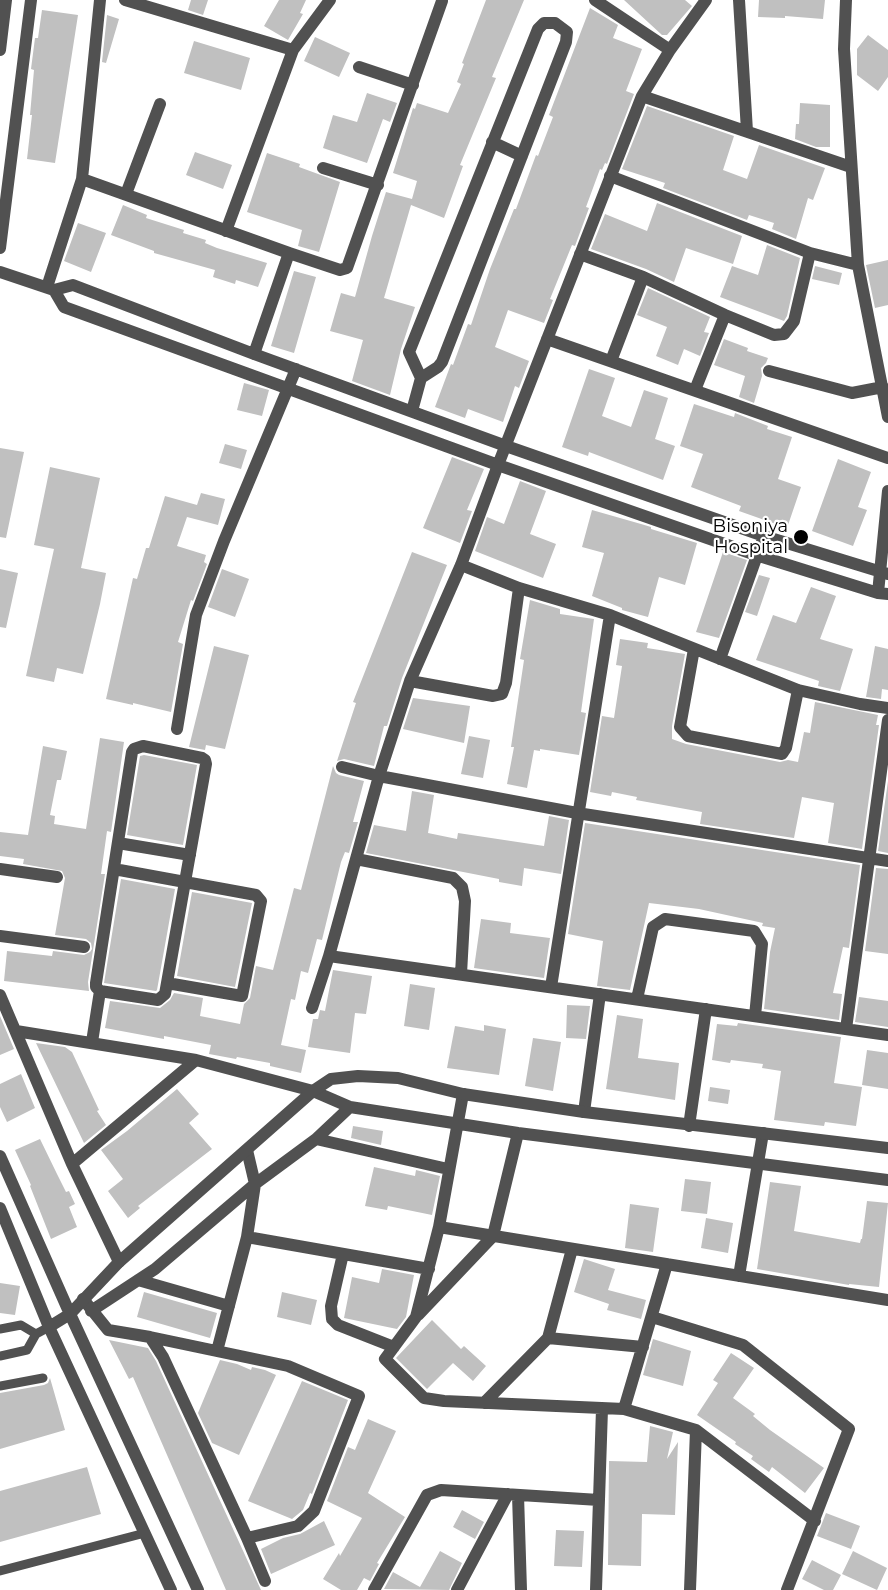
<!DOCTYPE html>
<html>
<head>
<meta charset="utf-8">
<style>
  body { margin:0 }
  canvas { display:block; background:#fff }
</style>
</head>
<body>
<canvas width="888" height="1590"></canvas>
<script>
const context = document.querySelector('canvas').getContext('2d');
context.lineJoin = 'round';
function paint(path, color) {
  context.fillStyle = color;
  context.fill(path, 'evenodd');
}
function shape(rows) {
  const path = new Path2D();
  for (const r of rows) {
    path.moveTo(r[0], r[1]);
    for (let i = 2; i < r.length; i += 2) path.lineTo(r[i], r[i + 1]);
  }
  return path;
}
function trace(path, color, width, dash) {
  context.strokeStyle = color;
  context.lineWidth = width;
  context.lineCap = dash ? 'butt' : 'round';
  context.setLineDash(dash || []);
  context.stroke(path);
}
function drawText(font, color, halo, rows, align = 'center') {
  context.font = font + ' Montserrat,sans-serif';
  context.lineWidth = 4.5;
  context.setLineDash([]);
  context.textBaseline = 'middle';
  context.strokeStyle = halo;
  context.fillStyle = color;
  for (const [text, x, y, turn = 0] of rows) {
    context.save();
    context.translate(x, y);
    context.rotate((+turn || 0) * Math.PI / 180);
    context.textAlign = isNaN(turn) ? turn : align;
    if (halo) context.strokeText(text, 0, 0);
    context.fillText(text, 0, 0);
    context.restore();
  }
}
paint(shape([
  [191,0,208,0,203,15,188,10],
  [279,0,306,0,300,13,303,14,288,40,264,26],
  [486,0,524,0,492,77,496,78,460,165,463,166,444,218,411,205,384,298,415,307,401,349,390,395,352,381,363,340,330,331,341,293,355,297,372,236,386,192,412,199,417,181,393,173,413,108,415,109,417,103,448,113,461,84,457,82,464,64,462,63],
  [624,0,685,0,692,6,667,35,662,35],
  [759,0,825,0,823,19,785,16,785,18,758,17],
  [590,8,618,25,613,38,642,49,626,91,634,94,607,164,605,163,602,170,600,169,586,207,589,208,575,246,572,245,550,299,553,300,544,323,508,310,495,347,529,361,519,388,515,386,503,422,468,409,465,418,435,407,451,364,453,365,468,324,471,325,490,269,514,209,516,209,536,155,538,156,553,117,549,115],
  [42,10,78,15,55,163,27,159,32,115,30,115,34,70,31,69,35,38,38,38],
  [107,15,119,19,106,63,102,62],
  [868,35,888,50,888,77,878,91,857,75,857,49],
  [315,37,350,53,339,77,304,61],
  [194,41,250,58,241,90,184,73],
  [367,93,397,103,390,122,383,119,367,163,323,148,333,115,357,122],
  [800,103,830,105,830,147,816,147,795,139,796,124,799,124],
  [647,106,734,136,723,170,747,179,759,145,825,168,813,200,808,198,796,239,772,229,774,223,749,215,747,220,663,188,665,183,622,169],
  [195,152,232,165,223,189,186,175],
  [267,153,300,164,299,167,340,182,319,252,298,246,302,230,247,212],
  [657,203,742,236,733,264,686,248,674,282,646,269,591,249,605,214,647,231],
  [123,205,147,215,146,218,184,230,183,233,206,240,205,243,217,248,267,263,258,287,236,280,235,284,213,277,215,270,154,253,154,251,111,235],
  [78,223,106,233,91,272,64,261],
  [767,245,800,258,787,316,784,321,720,297,732,266,758,275],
  [888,260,888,305,875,308,866,265],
  [815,266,842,273,839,285,812,279],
  [294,271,316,277,294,353,271,346],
  [648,288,710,317,704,332,709,333,700,356,684,349,678,365,656,356,667,327,637,315],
  [724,339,748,348,747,351,768,358,766,363,761,368,762,376,754,403,739,397,745,376,714,365],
  [589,369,615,378,602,416,631,427,644,390,668,398,655,439,675,446,663,480,589,452,588,456,562,447],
  [244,383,269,390,262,416,237,410],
  [694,404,734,417,735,413,768,426,767,429,792,437,778,479,801,487,787,528,739,511,741,506,691,487,703,454,680,446],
  [225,444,247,450,241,469,219,463],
  [0,448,24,452,6,538,0,537],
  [452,457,484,469,467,510,472,511,460,543,423,528],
  [838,459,871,472,858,507,867,510,853,546,812,531],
  [50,467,100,478,81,568,106,573,100,604,83,674,57,668,54,682,26,676,54,549,34,545],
  [520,481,546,491,530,534,556,544,543,578,475,551,487,517,504,524],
  [201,493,225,499,218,525,187,517,177,546,206,555,204,562,207,564,193,601,191,600,178,642,183,644,171,712,133,703,133,705,106,699,133,578,137,579,146,548,149,548,165,496,197,505],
  [592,510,641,524,651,527,651,529,697,543,685,585,659,577,648,617,622,610,622,608,592,596,604,553,582,547],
  [412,552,447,565,402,678,387,726,384,726,374,766,344,759,337,761,356,703,353,702],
  [723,552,747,560,719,638,696,632],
  [0,569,18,573,6,628,0,627],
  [222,569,249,579,235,617,208,607],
  [759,575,770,578,757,616,745,612],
  [811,587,836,596,820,639,853,649,840,691,818,686,819,681,756,660,773,615,796,623],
  [530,600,560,609,560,614,594,619,581,712,586,713,579,755,540,749,540,751,534,750,527,788,507,784,514,747,511,747,524,660,520,659],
  [620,639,648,643,647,648,685,654,672,726,672,739,686,744,780,762,788,760,798,762,804,732,810,733,815,702,878,715,876,725,879,725,862,849,828,843,834,803,802,797,794,838,700,824,702,812,636,800,637,797,612,792,611,796,590,792,602,716,614,718,622,666,616,665],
  [214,646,249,655,225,749,206,745,205,750,189,747],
  [875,646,888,649,888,690,882,689,881,699,866,697],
  [413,698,470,706,464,743,403,729],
  [469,736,490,740,483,778,461,774],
  [100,738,124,742,111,832,107,831,101,874,105,874,88,982,89,991,4,981,7,951,52,956,53,951,84,955,90,952,92,949,91,943,86,939,55,935,65,878,62,871,23,864,24,859,0,856,0,832,28,835,43,746,67,751,61,780,57,780,50,815,55,816,54,824,86,829],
  [144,755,197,765,183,845,127,835,140,756],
  [333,766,336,773,339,775,364,781,353,822,358,822,349,853,345,852,341,862,322,940,317,939,308,973,301,971,295,1000,291,999,281,1045,306,1050,301,1073,270,1066,270,1063,237,1057,236,1059,209,1054,211,1045,164,1036,164,1039,105,1028,110,1001,160,1008,170,1000,174,993,203,998,200,1016,240,1024,244,1004,250,998,256,966,273,970,294,888,301,890],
  [888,781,888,853,878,851],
  [412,791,434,795,428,833,457,839,458,833,544,846,549,816,569,820,561,874,524,868,522,886,499,882,499,879,366,853,374,825,406,831],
  [585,823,860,865,849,948,843,947,833,993,842,994,839,1020,764,1009,770,952,775,928,762,926,763,923,699,909,649,903,630,990,597,986,603,941,568,934],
  [876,868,888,869,888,954,865,951],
  [121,879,175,889,157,990,156,991,104,983],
  [192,892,252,903,235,987,177,976],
  [481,919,511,923,510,933,550,938,544,978,474,968],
  [333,970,372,976,366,1014,355,1013,350,1053,308,1047,313,1019,318,1019,320,1010,325,1011],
  [410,984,435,988,429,1030,404,1026],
  [859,997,888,1001,888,1027,855,1022],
  [567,1005,590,1006,586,1039,566,1038],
  [617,1015,643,1019,638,1058,679,1063,675,1100,606,1089],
  [0,1016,14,1049,0,1055],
  [738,1023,841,1037,834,1083,862,1087,856,1126,825,1122,824,1126,774,1120,781,1071,762,1068,763,1064,731,1060,730,1063,712,1060,717,1024,737,1026],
  [484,1025,506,1029,499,1075,447,1068,455,1026,484,1031],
  [533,1038,561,1042,553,1091,525,1086],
  [36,1043,65,1047,72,1052,99,1110,97,1111,106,1125,84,1143],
  [867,1050,888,1053,888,1089,862,1085],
  [21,1074,35,1108,7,1122,0,1107,0,1084],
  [710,1087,730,1090,728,1104,708,1101],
  [177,1089,199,1114,189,1123,212,1149,138,1206,140,1208,128,1218,108,1191,123,1179,101,1150,127,1131],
  [353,1126,383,1131,381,1145,351,1138],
  [40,1139,57,1174,66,1192,69,1191,75,1204,69,1207,77,1227,51,1239,30,1186,31,1185,15,1150],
  [374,1167,415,1176,416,1170,440,1176,432,1215,388,1206,387,1210,365,1206],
  [685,1179,711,1182,707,1214,681,1211],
  [770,1182,801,1186,794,1231,860,1243,861,1239,862,1239,867,1201,888,1203,879,1287,849,1284,849,1285,757,1269],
  [630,1204,659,1208,653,1252,625,1248],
  [706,1218,733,1223,728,1253,701,1248],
  [584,1259,615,1269,608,1290,646,1300,641,1319,607,1310,609,1304,574,1292],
  [382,1269,414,1275,406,1317,397,1329,344,1318,352,1277,379,1283],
  [0,1283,20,1286,15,1315,0,1313],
  [144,1292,217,1313,210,1338,137,1317],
  [282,1292,317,1300,311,1325,277,1317],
  [432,1320,461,1349,464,1346,486,1366,473,1381,453,1363,427,1389,396,1358],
  [653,1339,691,1351,683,1386,643,1375],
  [109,1340,148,1348,156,1361,261,1590,226,1590,133,1377,129,1379],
  [731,1353,754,1368,733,1398,755,1414,753,1416,770,1430,824,1468,805,1493,772,1467,769,1472,751,1459,753,1456,735,1444,736,1442,697,1415,718,1383,713,1380],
  [220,1360,237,1364,251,1370,252,1367,265,1370,276,1375,239,1455,212,1443,198,1413],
  [50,1378,65,1430,0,1449,0,1393,44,1385,48,1383],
  [302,1381,348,1400,312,1494,310,1493,303,1510,292,1519,248,1501],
  [368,1419,396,1431,368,1493,405,1517,377,1563,379,1564,370,1581,364,1578,357,1590,341,1590,323,1579,339,1553,340,1556,362,1518,327,1501,348,1447,355,1450],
  [650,1426,673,1432,667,1459,678,1442,675,1515,642,1514,641,1566,608,1565,609,1461,647,1462],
  [87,1467,101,1514,0,1542,0,1491],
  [462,1510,484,1522,475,1539,453,1527],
  [826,1513,860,1526,851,1549,817,1536],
  [324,1521,335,1545,271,1574,261,1549,283,1538,300,1534],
  [556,1530,584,1531,582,1567,554,1566],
  [440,1551,462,1563,449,1590,384,1589,393,1572,420,1587],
  [853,1551,887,1568,877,1590,842,1574],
  [812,1560,841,1575,833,1590,824,1590,802,1579]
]), '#c0c0c0');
trace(shape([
  [0,1329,21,1325,36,1334],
  [0,1356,27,1350,36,1334,49,1327],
  [0,1386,43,1378],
  [0,1571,145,1533]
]), '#515151', 9);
trace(shape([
  [125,0,293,50],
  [595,0,670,50,706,0],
  [739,0,747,131],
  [846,0,844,49,858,265,888,417],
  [359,67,413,85],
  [642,96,851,167],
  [492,142,522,156],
  [323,168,378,185],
  [610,176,810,253,858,265],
  [82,179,289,253],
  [126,194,160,104],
  [226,231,293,50,330,0],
  [580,254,643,277,725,315,774,335,784,334,794,321,810,253],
  [0,272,54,290,73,285,254,354,506,446,764,536,888,574],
  [47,287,82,179,100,0],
  [54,290,64,307,498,465,756,555,878,593,888,594],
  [547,339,888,458],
  [254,354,289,253,340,270,347,268,442,1],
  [611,361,643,277],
  [769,371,852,393,883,387],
  [695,390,725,315],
  [412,411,421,378,438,367,442,362,566,42,567,32,555,23,544,23,538,29,409,352,421,378],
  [461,565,519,588,610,615,798,690,860,704,888,708],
  [878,593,888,491],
  [694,649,680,727,688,736,782,754,786,748,798,690],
  [720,659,764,536],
  [410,681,493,696,502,694,506,683,519,588],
  [177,729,196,615,224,541,296,369],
  [342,767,379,776,577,813,888,861],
  [118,843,190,855],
  [356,859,453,878,462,887,465,901,461,974],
  [0,869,57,877],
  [114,869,256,895,261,901,242,996,167,983],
  [0,936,84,947],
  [329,956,888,1035],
  [551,987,610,615],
  [0,995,72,1164,119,1262],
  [637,999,653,927,665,919,754,931,762,944,755,1016],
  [312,1008,329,956,379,776,410,681,461,565,498,465,642,96,670,50],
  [846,1029,888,720],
  [16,1031,196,1060,313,1091,350,1107,518,1133,888,1180],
  [92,1042,100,991,96,987,96,983,132,752,134,749,143,746,202,758,205,760,206,764,165,994,158,1000,100,991],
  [463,1094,439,1227,416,1317,385,1359,424,1398,444,1401,624,1409,696,1430,815,1521],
  [584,1112,600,994],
  [689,1126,706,1009],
  [316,1139,448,1169],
  [72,1164,196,1060],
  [439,1227,888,1300],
  [247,1237,429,1269],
  [343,1254,331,1306,332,1319,338,1325,394,1347],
  [739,1276,763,1133],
  [138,1280,229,1306],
  [83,1299,108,1330,150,1337,163,1357,247,1538,265,1581],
  [91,1311,155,1269,255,1184,316,1139,350,1107],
  [418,1315,493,1236,518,1133],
  [652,1317,743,1345,849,1429,787,1590],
  [150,1337,288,1366,359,1396,314,1511,298,1526,247,1538],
  [548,1338,643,1347],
  [217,1351,247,1237,255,1184,247,1150],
  [484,1403,548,1338,572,1249],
  [624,1409,667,1264],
  [518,1495,521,1590],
  [374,1590,427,1495,441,1490,599,1500],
  [457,1590,508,1494],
  [596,1590,602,1409],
  [690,1590,696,1430]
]), '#515151', 12);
trace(shape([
  [0,50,6,0],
  [0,248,31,0],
  [0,1156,70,1314,198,1590],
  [0,1208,49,1327,171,1590],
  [49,1327,70,1314,119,1262,313,1091,331,1079,358,1076,398,1078,463,1094,584,1112,888,1148]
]), '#515151', 12);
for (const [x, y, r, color] of [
  [801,537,8,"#000"]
]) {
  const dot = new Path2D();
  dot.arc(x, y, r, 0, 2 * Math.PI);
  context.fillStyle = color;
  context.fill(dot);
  trace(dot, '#fff', 2);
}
drawText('18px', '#000', '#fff', [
  ["Bisoniya",788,527],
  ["Hospital",788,548]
], 'right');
</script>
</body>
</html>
